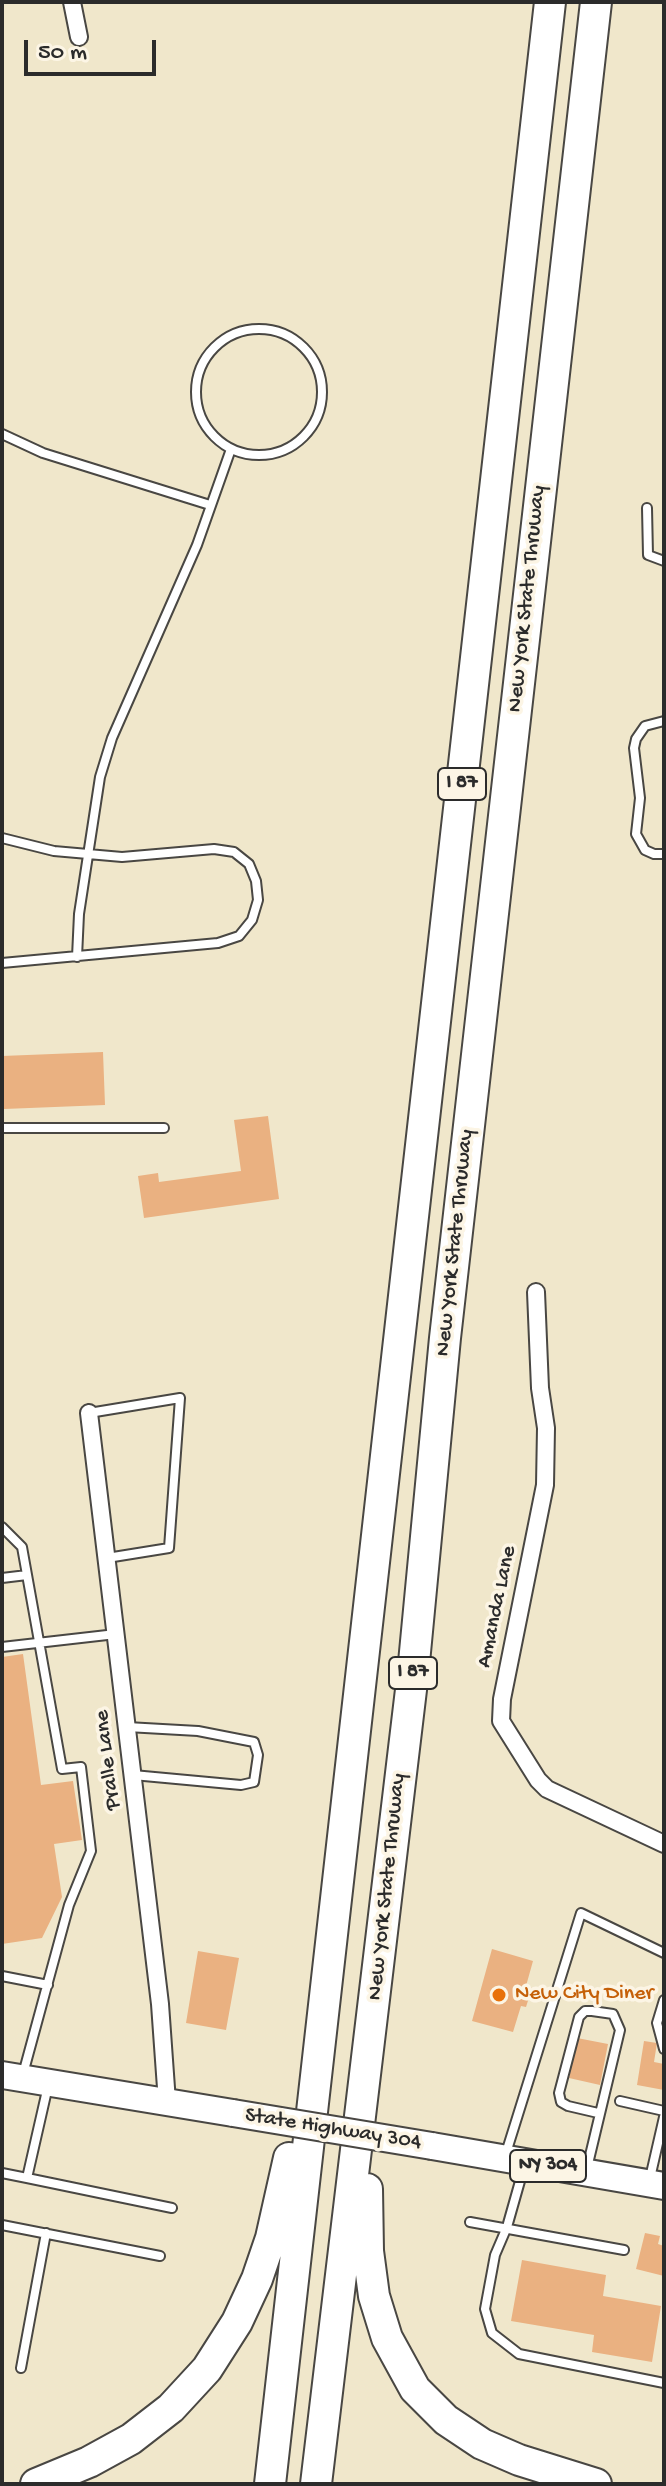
<!DOCTYPE html>
<html>
<head>
<meta charset="utf-8">
<style>
  body { margin:0 }
  #map { position:relative; width:666px; height:2486px; overflow:hidden; background:#f0e7cb; font-family:"Gochi Hand",sans-serif }
  canvas { display:block }
  .frame { position:absolute; inset:0; border:4px solid #2b2b2b; pointer-events:none }
  .scale { position:absolute; left:24px; top:40px; width:132px; height:36px; box-sizing:border-box; border:4px solid #2b2b2b; border-top:0; padding-left:10px; font-size:24px; line-height:28px; white-space:nowrap; color:#2b2b2b; -webkit-text-stroke:6px #fcf5e5; paint-order:stroke }
</style>
</head>
<body>
<div id="map">
<canvas width="666" height="2486"></canvas>
<div class="frame"></div>
<div class="scale">50 m</div>
</div>
<script>
const context = document.querySelector('canvas').getContext('2d');
context.lineJoin = 'round';
function paint(path, color) {
  context.fillStyle = color;
  context.fill(path, 'evenodd');
}
function shape(rows) {
  const path = new Path2D();
  for (const r of rows) {
    if (r.length === 3) {
      path.moveTo(r[0] + r[2], r[1]);
      path.arc(r[0], r[1], r[2], 0, 2 * Math.PI);
      continue;
    }
    path.moveTo(r[0], r[1]);
    for (let i = 2; i < r.length; i += 2) path.lineTo(r[i], r[i + 1]);
  }
  return path;
}
function trace(path, color, width, dash) {
  context.strokeStyle = color;
  context.lineWidth = width;
  context.lineCap = dash ? 'butt' : 'round';
  context.setLineDash(dash || []);
  context.stroke(path);
}
function drawText(font, color, halo, rows, align = 'center') {
  context.font = font + ' "Gochi Hand",sans-serif';
  context.lineWidth = 7;
  context.setLineDash([]);
  context.textBaseline = 'middle';
  context.strokeStyle = halo;
  context.fillStyle = color;
  for (const [text, x, y, turn = 0] of rows) {
    context.save();
    context.translate(x, y);
    context.rotate((+turn || 0) * Math.PI / 180);
    context.textAlign = isNaN(turn) ? turn : align;
    if (halo) context.strokeText(text, 0, 0);
    context.fillText(text, 0, 0);
    context.restore();
  }
}
paint(shape([
  [103,1052,105,1105,4,1109,2,1056],
  [268,1116,279,1199,144,1218,138,1176,158,1173,159,1182,241,1171,234,1120],
  [23,1654,41,1785,73,1781,82,1840,54,1844,62,1897,42,1938,2,1944,2,1657],
  [492,1949,533,1961,526,1986,532,1988,526,2007,521,2006,513,2032,472,2021],
  [198,1951,239,1958,226,2030,186,2023],
  [577,2038,608,2044,600,2085,569,2078],
  [644,2041,657,2043,654,2062,664,2064,664,2090,637,2085],
  [645,2233,660,2236,658,2244,664,2246,664,2276,636,2269],
  [522,2260,606,2275,603,2296,661,2306,652,2362,592,2352,594,2335,511,2321]
]), '#eab181');
const service = shape([
  [259,392,63],
  [2,434,43,453,210,505],
  [647,508,648,555,664,561],
  [664,721,645,726,636,739,634,748,640,798,636,834,645,850,654,854,664,854],
  [2,838,54,851,122,857,214,849,234,852,249,864,256,881,258,900,252,920,239,936,218,943,2,963],
  [77,957,79,914,100,777,112,738,197,545,231,449],
  [2,1128,164,1128],
  [89,1413,180,1398,169,1548,107,1558],
  [2,1527,22,1547,62,1769,81,1767,91,1851,69,1905,23,2074],
  [2,1578,27,1575],
  [2,1647,116,1634],
  [127,1727,198,1731,254,1742,258,1755,254,1782,241,1785,133,1775],
  [2,1976,48,1985],
  [664,2000,657,2023,664,2049],
  [620,2101,664,2111],
  [506,2153,581,1913,664,1953],
  [524,2167,507,2227,495,2255,485,2309,492,2333,519,2354,664,2383],
  [587,2168,620,2030,613,2014,592,2011,585,2011,579,2017,559,2093,561,2102,568,2106,598,2113],
  [2,2173,27,2178,48,2086],
  [27,2178,172,2208],
  [650,2178,664,2117],
  [470,2222,624,2250],
  [2,2225,160,2256],
  [21,2368,46,2233]
]);
const minor = shape([
  [72,2,79,37],
  [536,1292,540,1388,546,1428,545,1485,502,1699,501,1721,538,1780,547,1789,664,1844],
  [89,1413,160,2004,167,2102]
]);
const primary = shape([
  [2,2075,233,2113],
  [432,2146,664,2186]
]);
const motorway = shape([
  [367,2189,368,2251,374,2296,387,2338,415,2389,446,2420,482,2444,519,2460,596,2484],
  [36,2484,89,2462,131,2439,171,2408,207,2369,237,2322,257,2279,271,2238,289,2158],
  [270,2484,550,2],
  [316,2484,413,1673,445,1338,596,2]
]);
trace(service, '#494743', 12);
trace(minor, '#494743', 20);
trace(primary, '#494743', 30);
trace(motorway, '#494743', 34);
trace(service, '#fff', 8);
trace(minor, '#fff', 16);
trace(primary, '#fff', 26);
trace(motorway, '#fff', 30);
const primaryBridge = shape([
  [233,2113,432,2146]
]);
trace(primaryBridge, '#494743', 30, []);
trace(primaryBridge, '#fff', 26);
for (const [x, y, r, color] of [
  [499,1995,8,"#e8710a"]
]) {
  const dot = new Path2D();
  dot.arc(x, y, r, 0, 2 * Math.PI);
  context.fillStyle = color;
  context.fill(dot);
  trace(dot, '#fcf5e5', 3);
}
for (const [x, y, w] of [
  [462,784,48],
  [413,1673,48],
  [548,2166,76]
]) {
  const box = new Path2D();
  box.roundRect(x - w / 2, y - 16, w, 32, 6);
  context.fillStyle = '#fcf5e5';
  context.fill(box);
  trace(box, '#2b2b2b', 2);
}
drawText('bold 20px', '#2b2b2b', null, [
  ["I 87",462,784],
  ["I 87",413,1673],
  ["NY 304",548,2166]
]);
drawText('22px', '#2b2b2b', '#fcf5e5', [
  ["New York State Thruway",528,599,-84],
  ["New York State Thruway",456,1243,-84],
  ["Amanda Lane",498,1607,-78],
  ["Pralle Lane",109,1760,-97],
  ["New York State Thruway",388,1887,-84],
  ["State Highway 304",333,2130,9]
]);
drawText('22px', '#c56008', '#fcf5e5', [
  ["New City Diner",515,1995]
], 'left');
</script>
</body>
</html>
